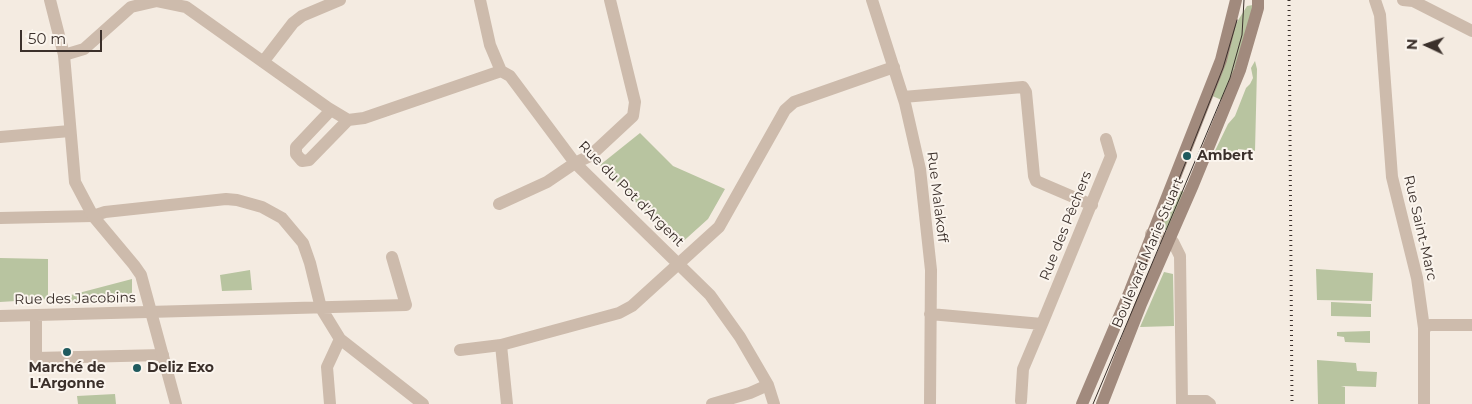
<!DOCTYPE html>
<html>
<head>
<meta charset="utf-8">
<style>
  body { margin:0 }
  #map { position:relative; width:1472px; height:404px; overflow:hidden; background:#f4ebe1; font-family:Montserrat,sans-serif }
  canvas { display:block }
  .north { position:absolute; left:1402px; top:20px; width:50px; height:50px; -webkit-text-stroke:4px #fbf5ee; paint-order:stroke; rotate:273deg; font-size:14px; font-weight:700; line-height:20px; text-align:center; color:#3b302b }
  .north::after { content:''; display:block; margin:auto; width:18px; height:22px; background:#3b302b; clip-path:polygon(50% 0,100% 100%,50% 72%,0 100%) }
  .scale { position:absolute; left:20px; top:30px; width:82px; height:22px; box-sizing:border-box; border:2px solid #3b302b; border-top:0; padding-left:6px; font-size:15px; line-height:18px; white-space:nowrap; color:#3b302b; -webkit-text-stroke:4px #fbf5ee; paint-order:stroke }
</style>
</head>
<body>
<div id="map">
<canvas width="1472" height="404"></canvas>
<div class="north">N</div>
<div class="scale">50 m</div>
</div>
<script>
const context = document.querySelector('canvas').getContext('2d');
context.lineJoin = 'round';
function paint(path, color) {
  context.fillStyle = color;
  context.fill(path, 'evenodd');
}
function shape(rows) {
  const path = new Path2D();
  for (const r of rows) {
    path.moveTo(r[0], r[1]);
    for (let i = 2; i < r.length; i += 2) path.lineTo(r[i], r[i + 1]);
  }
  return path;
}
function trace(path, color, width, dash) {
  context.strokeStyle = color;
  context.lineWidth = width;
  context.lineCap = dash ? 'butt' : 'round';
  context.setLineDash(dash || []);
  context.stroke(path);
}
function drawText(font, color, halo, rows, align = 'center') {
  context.font = font + ' Montserrat,sans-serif';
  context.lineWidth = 4;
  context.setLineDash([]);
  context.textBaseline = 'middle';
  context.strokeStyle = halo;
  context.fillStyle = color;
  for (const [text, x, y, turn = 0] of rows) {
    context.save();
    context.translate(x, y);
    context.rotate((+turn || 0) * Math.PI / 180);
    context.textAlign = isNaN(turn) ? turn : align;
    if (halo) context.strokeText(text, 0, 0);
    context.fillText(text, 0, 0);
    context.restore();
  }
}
paint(shape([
  [1253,5,1254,8,1224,101,1210,95,1237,22,1247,6],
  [1255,61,1257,69,1255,151,1238,149,1238,157,1225,151,1213,155,1228,124,1235,116,1246,88,1250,84,1253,78,1251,68],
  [640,133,673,166,725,189,708,219,678,246,600,165],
  [1172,187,1186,193,1169,231,1157,226],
  [0,258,48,259,48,299,0,302],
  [1316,269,1373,273,1372,301,1317,300],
  [250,270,252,290,222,291,220,275],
  [1164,272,1173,274,1174,326,1140,327],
  [132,279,132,300,52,302,52,300],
  [1331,302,1371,304,1371,317,1331,316],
  [1370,331,1370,343,1345,342,1344,337,1337,336,1337,332],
  [1317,360,1356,363,1357,371,1377,372,1376,387,1341,386,1345,387,1345,404,1318,404],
  [115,394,116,404,78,404,77,396]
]), '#b8c4a0');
trace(shape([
  [480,0,490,45,501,71,510,76,575,163,710,295,740,337,768,385,774,404],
  [872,0,905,103,920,169,931,270,930,404],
  [64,55,84,49,131,7,157,1,186,7,328,108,348,120,364,118,501,71],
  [263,62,293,23,302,16,340,0],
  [903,97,1023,87,1026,92,1034,176,1036,181,1092,205],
  [331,110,296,147,296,154,302,161,309,160,348,120],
  [0,137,70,131],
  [499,204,547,182,575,163,590,156,633,116,635,102,610,0],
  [0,218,93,216,105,212,226,199,237,200,262,207,282,218,303,243,310,263,321,308,340,339,423,404],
  [1151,234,1173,242,1180,256,1182,404],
  [930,314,1042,324,1111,156,1106,139],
  [36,315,36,358,163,355],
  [0,316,406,305,392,257],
  [1424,328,1430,325,1472,325],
  [460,350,501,345],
  [1021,401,1023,369,1042,324],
  [1182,401,1206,401,1210,404],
  [330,404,327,367,340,339],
  [507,404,501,345,619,313,632,306,719,227,785,110,794,102,894,67],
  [712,404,750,393,768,385]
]), '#cdbbac', 12);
trace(shape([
  [50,0,64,55,75,182,93,216,134,265,141,275,176,404],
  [1375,0,1380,15,1392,177,1417,278,1424,328,1424,404],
  [1403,0,1413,1,1472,31]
]), '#cdbbac', 12);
trace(shape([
  [1082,404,1130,291,1221,60,1236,0],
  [1102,404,1141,304,1193,185,1240,70,1258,8,1258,0]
]), '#a18a7d', 12);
trace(shape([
  [1145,265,1223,68,1237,20],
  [1093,404,1230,78,1242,35,1244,0]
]), '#3b302b', 1);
trace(shape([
  [1289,0,1292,404]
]), '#3b302b', 3, [1, 4]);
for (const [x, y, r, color] of [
  [1187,156,5,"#1f5a5e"],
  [67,352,5,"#1f5a5e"],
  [137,368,5,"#1f5a5e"]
]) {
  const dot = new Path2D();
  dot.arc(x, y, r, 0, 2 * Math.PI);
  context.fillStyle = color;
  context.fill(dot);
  trace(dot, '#fbf5ee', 2);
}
drawText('bold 14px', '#3b302b', '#fbf5ee', [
  ["Ambert",1197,156],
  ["Marché de",67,368,"center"],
  ["L'Argonne",67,384,"center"],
  ["Deliz Exo",147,368]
], 'left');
drawText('14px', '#3b302b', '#fbf5ee', [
  ["Rue du Pot d'Argent",631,194,45],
  ["Rue Malakoff",937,197,83],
  ["Rue des Pêchers",1066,226,-68],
  ["Rue Saint-Marc",1420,228,77],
  ["Boulevard Marie Stuart",1148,253,-67],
  ["Rue des Jacobins",75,299,-1]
]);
</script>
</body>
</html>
